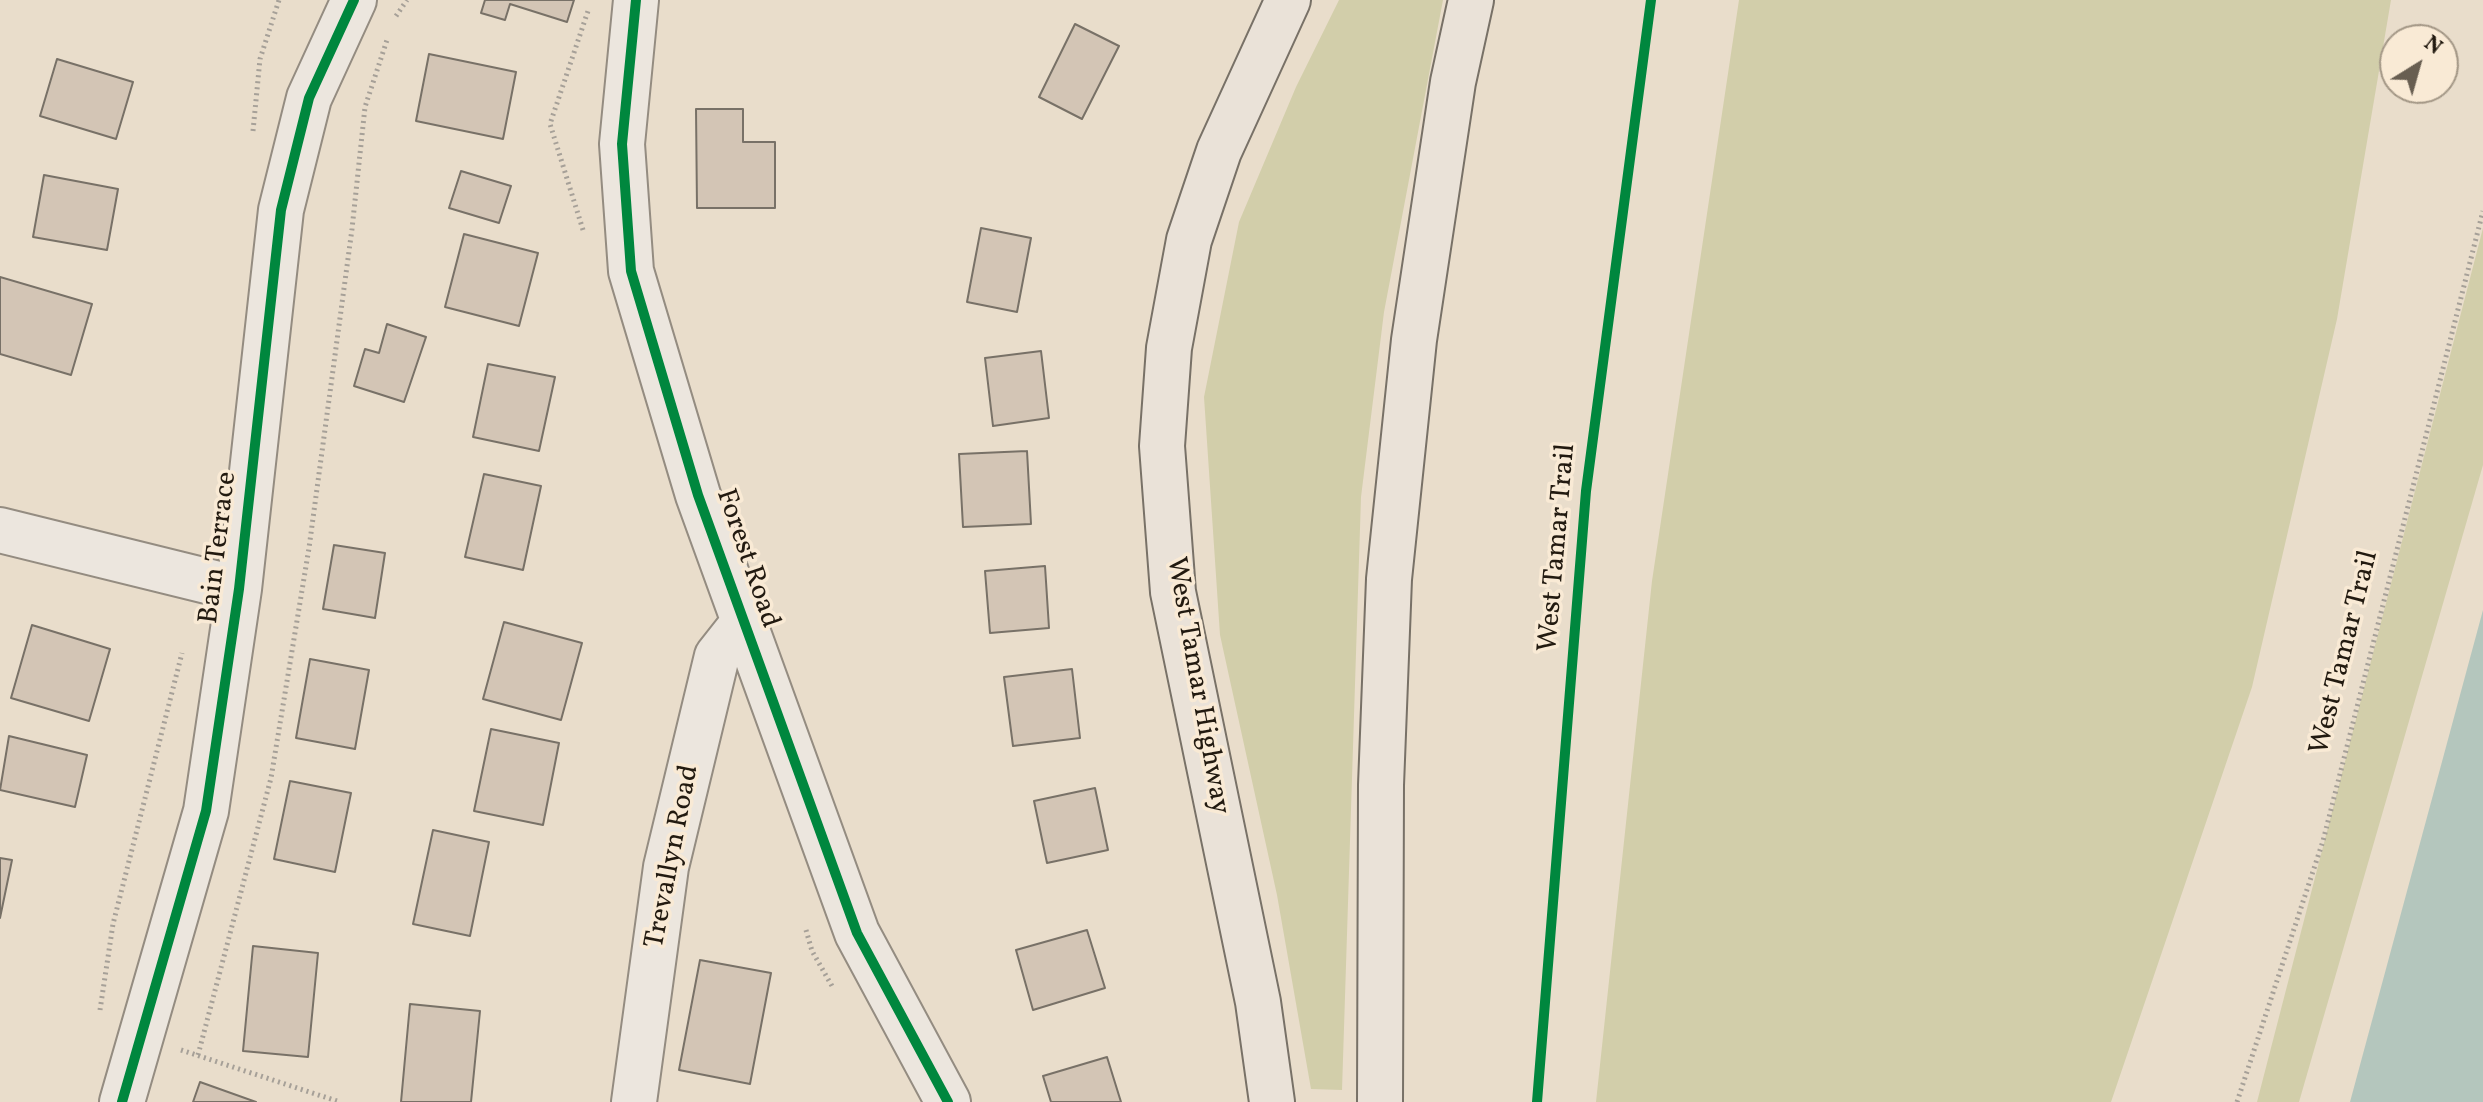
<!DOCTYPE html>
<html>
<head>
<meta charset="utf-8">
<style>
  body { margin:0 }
  #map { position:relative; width:2483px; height:1102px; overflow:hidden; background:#e9ddcb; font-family:Vollkorn,serif }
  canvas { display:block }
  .north { position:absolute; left:2379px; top:24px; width:80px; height:80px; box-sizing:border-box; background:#f9ead5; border:2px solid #a39786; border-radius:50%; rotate:37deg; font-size:22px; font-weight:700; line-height:32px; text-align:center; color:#221a10 }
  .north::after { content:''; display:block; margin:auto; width:28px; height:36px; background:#685e51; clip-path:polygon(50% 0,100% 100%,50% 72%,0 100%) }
</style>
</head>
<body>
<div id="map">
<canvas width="2483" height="1102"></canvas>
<div class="north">N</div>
</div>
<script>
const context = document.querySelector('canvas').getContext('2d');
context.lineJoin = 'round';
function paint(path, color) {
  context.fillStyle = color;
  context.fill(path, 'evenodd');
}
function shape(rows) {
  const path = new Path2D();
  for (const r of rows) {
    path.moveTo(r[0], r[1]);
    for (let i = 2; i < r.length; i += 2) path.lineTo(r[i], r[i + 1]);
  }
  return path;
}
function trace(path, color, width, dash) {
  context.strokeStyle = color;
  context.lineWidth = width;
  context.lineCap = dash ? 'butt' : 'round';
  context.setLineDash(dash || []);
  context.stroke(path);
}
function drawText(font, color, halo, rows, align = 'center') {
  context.font = font + ' Vollkorn,serif';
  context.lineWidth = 7;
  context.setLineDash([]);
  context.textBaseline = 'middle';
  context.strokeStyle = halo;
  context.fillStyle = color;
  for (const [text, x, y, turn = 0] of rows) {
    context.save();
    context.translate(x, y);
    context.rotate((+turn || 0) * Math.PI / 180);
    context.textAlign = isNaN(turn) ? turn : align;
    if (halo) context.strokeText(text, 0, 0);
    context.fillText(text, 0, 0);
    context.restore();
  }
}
paint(shape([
  [1339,0,1443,0,1384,312,1361,497,1342,1090,1311,1089,1277,895,1220,635,1204,397,1239,222,1296,87],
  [1739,0,2391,0,2337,319,2252,687,2111,1102,1596,1102,1652,581],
  [2483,228,2483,465,2299,1102,2257,1102]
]), '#d2ceaa');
paint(shape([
  [2483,610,2483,1102,2350,1102]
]), '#b4c6bd');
const building = shape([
  [485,0,574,0,567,22,510,4,505,20,481,13,485,0],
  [1075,24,1119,46,1082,119,1039,97,1075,24],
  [429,54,516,72,503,139,416,121,429,54],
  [57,59,133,82,116,139,40,116,57,59],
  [696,109,743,109,743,142,775,142,775,208,697,208,696,109],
  [461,171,511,186,499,223,449,208,461,171],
  [44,175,118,189,107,250,33,237,44,175],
  [981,228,1031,238,1017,312,967,302,981,228],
  [464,234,538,253,519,326,445,307,464,234],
  [0,277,92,304,71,375,0,354,0,277],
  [387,324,426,337,404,402,354,386,365,349,379,353,387,324],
  [1041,351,1049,418,993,426,985,358,1041,351],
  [488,364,555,377,539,451,473,437,488,364],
  [1027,451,1031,524,963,527,959,454,1027,451],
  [484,474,541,486,523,570,465,557,484,474],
  [334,545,385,553,375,618,323,609,334,545],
  [1045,566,1049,628,990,633,985,571,1045,566],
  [504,622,582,643,561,720,483,699,504,622],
  [32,625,110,649,89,721,11,698,32,625],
  [310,659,369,670,355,749,296,738,310,659],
  [1072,669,1080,738,1013,746,1004,677,1072,669],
  [491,729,559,743,543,825,474,811,491,729],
  [9,736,87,755,75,807,0,790,9,736],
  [290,781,351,793,335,872,274,859,290,781],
  [1095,788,1108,850,1047,863,1034,801,1095,788],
  [433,830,489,842,470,936,413,924,433,830],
  [0,858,12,860,0,918,0,858],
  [1087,930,1105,988,1033,1010,1016,950,1087,930],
  [253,946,318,953,308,1057,243,1051,253,946],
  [700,960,771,973,750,1084,679,1070,700,960],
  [410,1004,480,1011,471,1102,401,1102,410,1004],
  [1107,1057,1121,1102,1051,1102,1043,1076,1107,1057],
  [200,1082,256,1102,193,1102,200,1082]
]);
paint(building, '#d3c5b5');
trace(building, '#787167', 2);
const street = shape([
  [636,0,622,144,631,271,698,495,857,933,948,1102],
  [0,530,239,589],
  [122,1102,206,811,239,589,281,210,309,98,354,0],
  [634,1102,666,867,717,656,743,623]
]);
const highway = shape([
  [1272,1102,1258,1002,1173,592,1162,446,1169,348,1189,240,1219,151,1288,0],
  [1380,1102,1381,785,1389,579,1414,340,1453,82,1471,0]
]);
trace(street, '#948c81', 48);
trace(highway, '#787167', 48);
trace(shape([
  [396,16,407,0],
  [253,131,260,59,279,0],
  [583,230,550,124,589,8],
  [806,930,812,951,832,986],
  [100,1010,113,924,182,653],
  [181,1050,340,1102],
  [198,1055,271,778,309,548,352,229,365,107,387,40],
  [2237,1102,2323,841,2483,211]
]), '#a6a098', 5, [2, 4]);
trace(street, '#ece6de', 44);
trace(highway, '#eae2d8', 44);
trace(shape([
  [636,0,622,144,631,271,698,495,857,933,948,1102],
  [122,1102,206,811,239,589,281,210,309,98,354,0],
  [1537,1102,1586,491,1651,0]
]), '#00873e', 10);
drawText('28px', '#221a10', '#f9ead5', [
  ["Bain Terrace",220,548,-83],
  ["West Tamar Trail",1559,548,-85],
  ["Forest Road",746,559,71],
  ["West Tamar Trail",2346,653,-76],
  ["West Tamar Highway",1196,686,80],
  ["Trevallyn Road",674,857,-79]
]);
</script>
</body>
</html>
